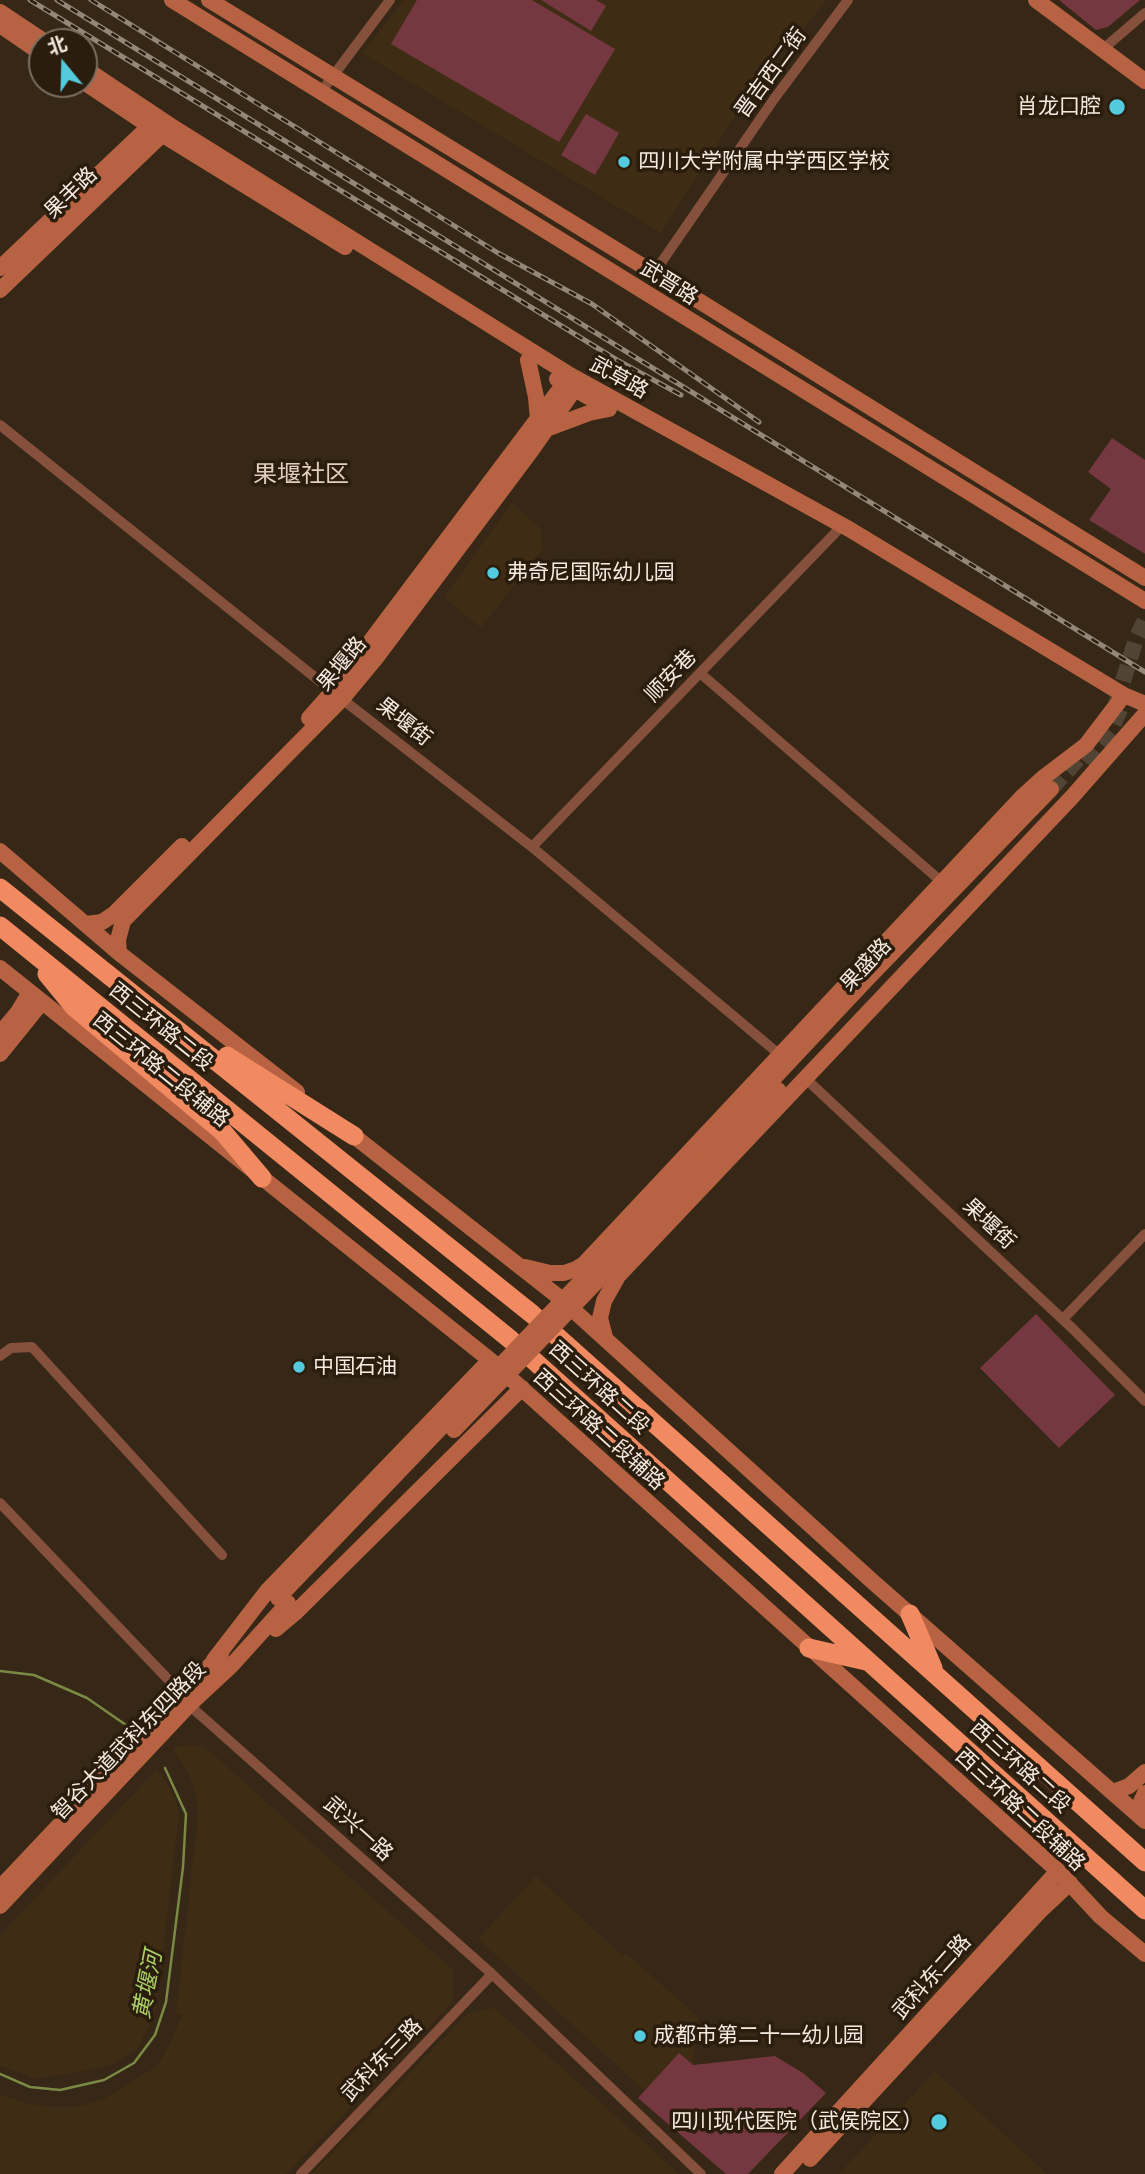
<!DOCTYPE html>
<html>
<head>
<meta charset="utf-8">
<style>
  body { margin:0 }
  #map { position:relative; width:1145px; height:2174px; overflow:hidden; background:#362716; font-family:Mulish,"Noto Sans SC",sans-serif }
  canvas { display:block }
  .north { position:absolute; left:28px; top:28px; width:70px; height:70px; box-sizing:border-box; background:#2b1d0d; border:2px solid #7b6f61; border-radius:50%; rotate:341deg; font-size:19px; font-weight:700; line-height:28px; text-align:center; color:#f4eae0 }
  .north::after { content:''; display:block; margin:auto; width:24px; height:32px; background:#54cade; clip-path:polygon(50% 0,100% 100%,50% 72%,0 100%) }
</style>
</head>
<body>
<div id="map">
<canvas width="1145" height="2174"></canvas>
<div class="north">北</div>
</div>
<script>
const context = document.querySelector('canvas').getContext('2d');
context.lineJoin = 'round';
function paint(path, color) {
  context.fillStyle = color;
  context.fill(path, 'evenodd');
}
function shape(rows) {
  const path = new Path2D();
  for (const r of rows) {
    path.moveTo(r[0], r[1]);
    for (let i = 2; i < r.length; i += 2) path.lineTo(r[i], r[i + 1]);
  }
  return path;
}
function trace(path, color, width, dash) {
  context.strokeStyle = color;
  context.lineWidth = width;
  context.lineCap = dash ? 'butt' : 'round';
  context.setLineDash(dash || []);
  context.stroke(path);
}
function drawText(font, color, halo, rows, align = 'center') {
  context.font = font + ' Mulish,"Noto Sans SC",sans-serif';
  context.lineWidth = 7;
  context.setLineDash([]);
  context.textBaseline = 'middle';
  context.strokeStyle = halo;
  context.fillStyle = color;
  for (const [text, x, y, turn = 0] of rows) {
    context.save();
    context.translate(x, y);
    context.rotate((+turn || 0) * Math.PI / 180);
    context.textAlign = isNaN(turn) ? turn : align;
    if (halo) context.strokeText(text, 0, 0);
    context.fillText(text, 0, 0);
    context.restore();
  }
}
paint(shape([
  [404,0,827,0,751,91,661,233,362,53],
  [512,503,541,529,543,549,481,628,444,597],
  [203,1745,453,1970,454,2001,286,2174,0,2174,0,2094,29,2104,56,2107,80,2106,104,2099,157,2066,169,2046,182,2015,176,2013,198,1814,196,1795,189,1775,173,1749,178,1746],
  [156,1770,167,1783,176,1801,179,1815,156,2006,151,2023,135,2052,111,2065,69,2074,34,2079,0,2065,0,1935],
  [536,1876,623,1956,626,1953,698,2017,693,2065,645,2091,478,1939],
  [494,2008,596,2098,679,2174,312,2174,468,2013],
  [935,2071,1047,2174,839,2174]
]), '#3f2c15');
paint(shape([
  [417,0,532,0,615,49,559,142,391,44],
  [541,0,596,0,606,6,591,31],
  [1059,0,1140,0,1108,27,1096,30],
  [586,114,619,133,595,175,561,155],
  [1112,438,1145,460,1145,554,1089,520,1111,489,1088,472],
  [1036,1314,1115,1395,1059,1448,980,1368],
  [679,2053,693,2065,775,2056,803,2073,826,2093,748,2174,726,2174,638,2098]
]), '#753840');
trace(shape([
  [0,1671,34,1675,87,1698,126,1725],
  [0,2074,30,2087,60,2090,104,2080,134,2063,155,2035,166,2002,183,1867,186,1814,165,1768]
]), '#7a8944', 2.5);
trace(shape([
  [1116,704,1136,639,1145,620],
  [1085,762,1112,728,1126,696],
  [1051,789,1087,749]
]), '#524434', 16, [16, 8]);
trace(shape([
  [1103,49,1145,13],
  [321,92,390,0],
  [654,273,774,99,848,0],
  [0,425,342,699,532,847,780,1055],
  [700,673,942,882],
  [532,847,837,531],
  [805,1078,1073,1329,1145,1401],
  [1063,1319,1145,1234],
  [0,1356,11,1348,32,1347,222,1555],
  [0,1503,182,1694,189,1705,492,1974,701,2174],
  [301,2174,492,1974]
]), '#85503c', 10);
trace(shape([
  [172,0,1145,601],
  [209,0,654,273,1145,578],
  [1036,0,1145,81],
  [0,12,45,42],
  [0,25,42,54],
  [84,68,171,126,570,375,849,529,1124,695,1145,704],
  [84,82,163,135,345,247],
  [0,268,157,119],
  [0,290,170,127],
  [528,360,536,397,538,420],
  [557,379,608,408],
  [549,428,589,413,609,409],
  [309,718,333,691,569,377],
  [0,851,119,953,297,1092],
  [86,924,102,922,114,914,182,846],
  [119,953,118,940,123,921,342,699,376,658,531,451,579,383],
  [0,968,490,1360,1058,1871,1101,1917,1145,1954],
  [0,1034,18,1012,30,992],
  [0,1054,42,1002],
  [345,1129,560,1298,872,1581,1145,1821],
  [696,1161,866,980,1051,789],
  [706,1168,778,1090],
  [525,1267,550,1273,564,1273,576,1269,584,1264,1022,797,1044,777,1086,745,1124,695],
  [605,1337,600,1318,604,1301,618,1276,1072,797,1145,714],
  [276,1629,295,1613,522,1388],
  [214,1660,268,1590,490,1360],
  [1113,1792,1129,1786,1145,1772],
  [1136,1813,1145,1793],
  [0,1888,221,1654],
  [0,1906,189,1705,231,1666,288,1603],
  [810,2159,1039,1912,1070,1883],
  [782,2174,1058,1871]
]), '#b76343', 16);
trace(shape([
  [0,888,532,1314,1145,1862],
  [0,926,511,1340,1145,1910],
  [47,974,74,1007,223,1132,262,1178],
  [227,1056,354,1136],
  [910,1614,933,1668],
  [809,1648,866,1661]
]), '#f18961', 19);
const rail = shape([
  [30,0,617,360,681,395],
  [57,0,1145,672],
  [91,0,498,253,592,304,759,422]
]);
trace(rail, '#94877a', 5);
trace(rail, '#2b1d0d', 2.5, [8]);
trace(shape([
  [454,1430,706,1168],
  [278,1598,696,1161]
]), '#b76343', 16);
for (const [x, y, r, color] of [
  [1117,107,9,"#54cade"],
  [624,162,7,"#54cade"],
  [493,573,7,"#54cade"],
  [299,1367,7,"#54cade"],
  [640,2036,7,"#54cade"],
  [939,2122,9,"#54cade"]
]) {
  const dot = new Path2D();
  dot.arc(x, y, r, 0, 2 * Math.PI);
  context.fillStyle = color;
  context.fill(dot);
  trace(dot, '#2b1d0d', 2.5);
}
drawText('21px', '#f4eae0', '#2b1d0d', [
  ["晋吉西二街",771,73,-54],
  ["果丰路",71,193,-44],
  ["武晋路",669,283,32],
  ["武草路",619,378,29],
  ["果堰路",342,664,-50],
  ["顺安巷",671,676,-46],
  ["果堰街",404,722,38],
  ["果盛路",866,965,-47],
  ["西三环路二段",161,1027,39],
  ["西三环路二段辅路",161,1070,39],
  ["果堰街",989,1224,43],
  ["西三环路二段",599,1388,42],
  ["西三环路二段辅路",599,1430,42],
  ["智谷大道武科东四路段",129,1741,-46],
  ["西三环路二段",1020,1767,42],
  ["西三环路二段辅路",1020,1810,43],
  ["武兴一路",358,1829,42],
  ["武科东二路",932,1977,-48],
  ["武科东三路",382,2060,-46]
]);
drawText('21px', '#f4eae0', '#2b1d0d', [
  ["肖龙口腔",1101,107,"right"],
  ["四川大学附属中学西区学校",638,162],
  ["弗奇尼国际幼儿园",507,573],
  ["中国石油",313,1367],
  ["成都市第二十一幼儿园",654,2036],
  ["四川现代医院（武侯院区）",923,2122,"right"]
], 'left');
drawText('italic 23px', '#a9d065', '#2b1d0d', [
  ["黄堰河",148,1985,-79]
]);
drawText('24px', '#e2cfbb', '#2b1d0d', [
  ["果堰社区",301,475]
]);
</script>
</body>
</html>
